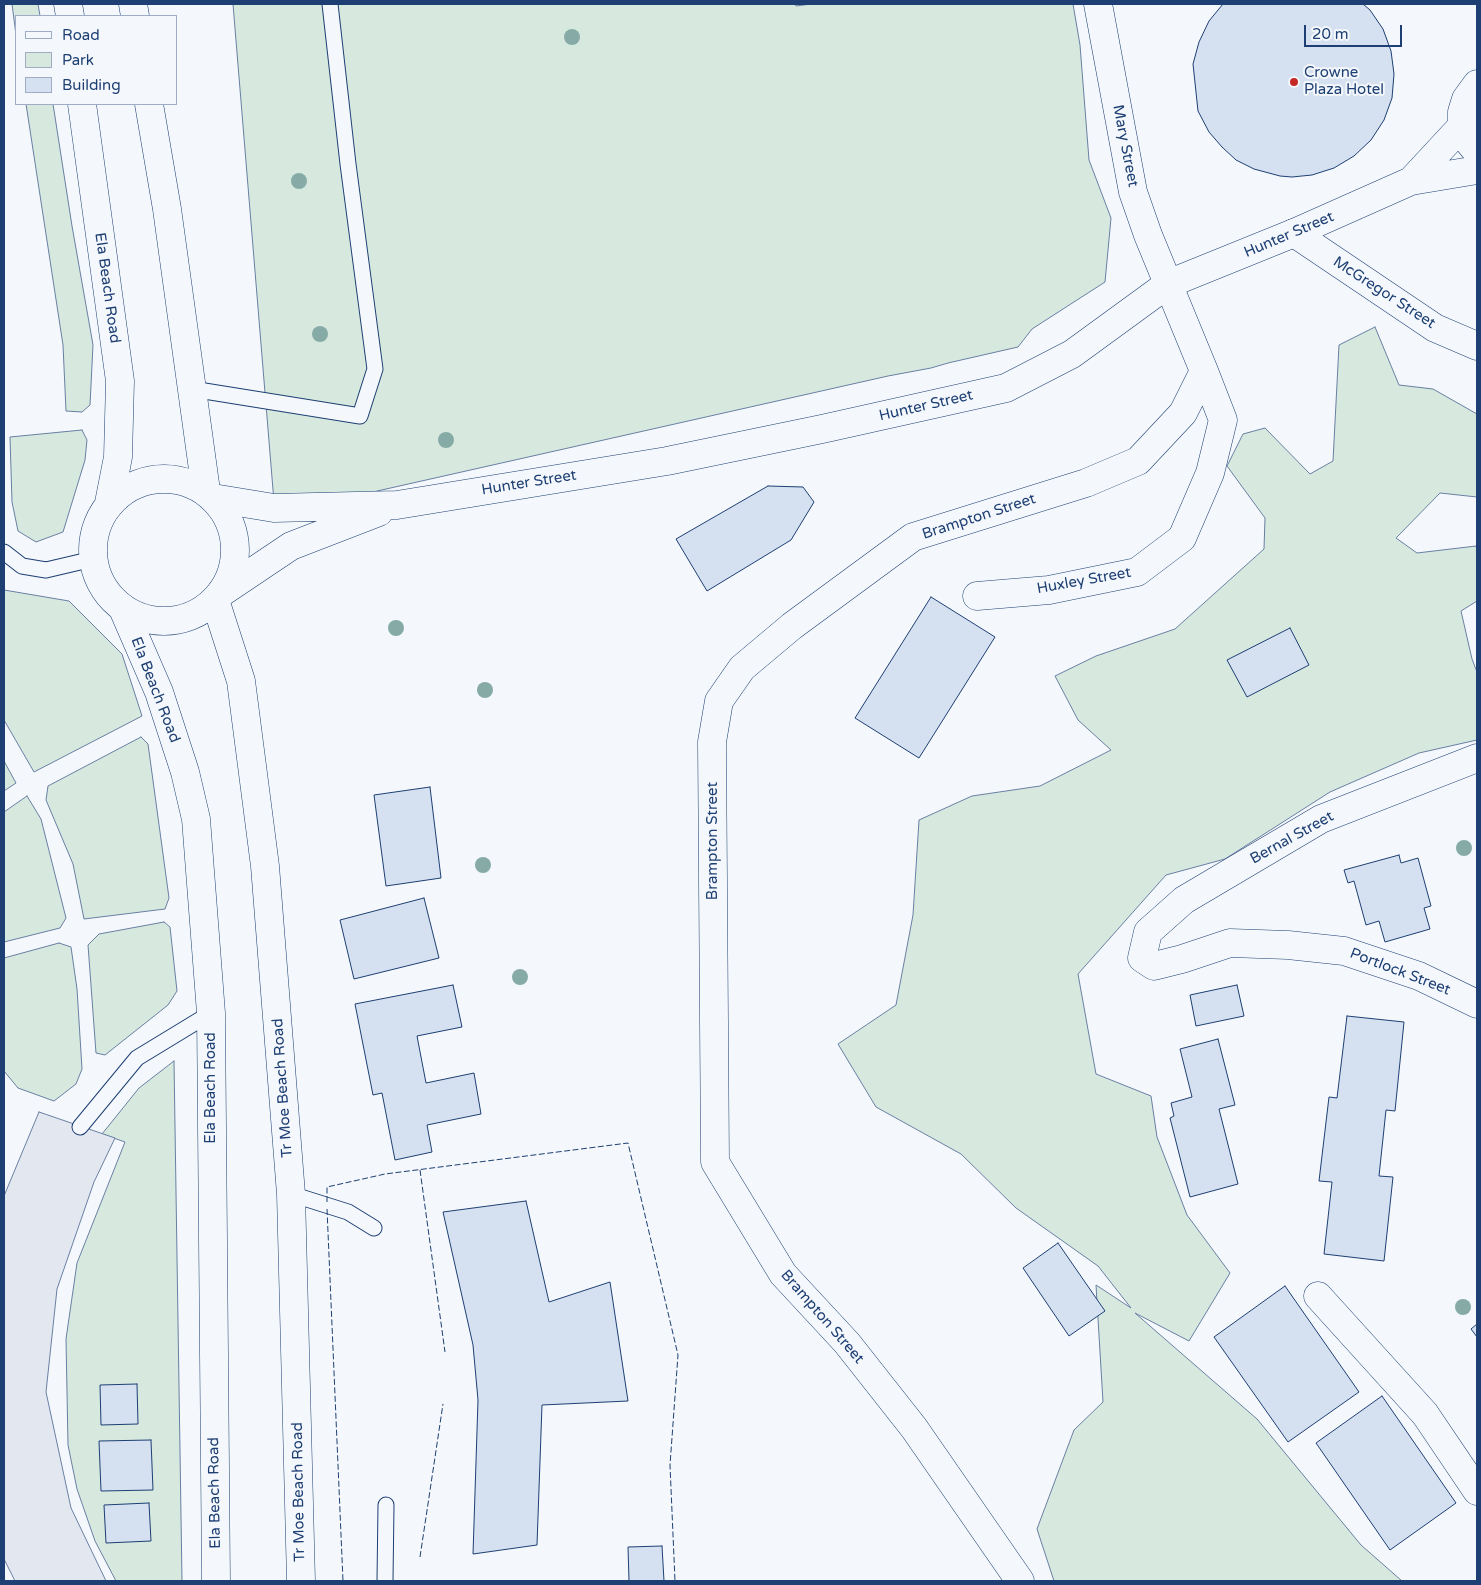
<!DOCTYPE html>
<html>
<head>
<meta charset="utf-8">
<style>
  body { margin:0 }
  #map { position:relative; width:1481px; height:1585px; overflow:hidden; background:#f4f7fb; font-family:"Varela Round",sans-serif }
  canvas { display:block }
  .frame { position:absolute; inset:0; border:5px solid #1d3f73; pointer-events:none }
  .legend { position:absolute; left:15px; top:15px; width:162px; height:90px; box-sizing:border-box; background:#f4f7fb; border:1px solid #9eadc5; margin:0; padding:6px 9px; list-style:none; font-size:15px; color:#1d3f73 }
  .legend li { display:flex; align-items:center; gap:10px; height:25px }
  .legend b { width:25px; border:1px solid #9eadc5 }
  .scale { position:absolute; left:1304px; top:25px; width:98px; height:22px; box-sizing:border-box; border:2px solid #1d3f73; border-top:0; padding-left:6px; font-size:15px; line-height:18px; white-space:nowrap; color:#1d3f73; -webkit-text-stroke:4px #f4f7fb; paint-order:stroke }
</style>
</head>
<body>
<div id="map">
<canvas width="1481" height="1585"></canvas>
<div class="frame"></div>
<ul class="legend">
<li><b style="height:6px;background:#f4f7fb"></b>Road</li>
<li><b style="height:14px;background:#d7e8df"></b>Park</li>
<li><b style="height:14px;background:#d5e0f0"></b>Building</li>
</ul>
<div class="scale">20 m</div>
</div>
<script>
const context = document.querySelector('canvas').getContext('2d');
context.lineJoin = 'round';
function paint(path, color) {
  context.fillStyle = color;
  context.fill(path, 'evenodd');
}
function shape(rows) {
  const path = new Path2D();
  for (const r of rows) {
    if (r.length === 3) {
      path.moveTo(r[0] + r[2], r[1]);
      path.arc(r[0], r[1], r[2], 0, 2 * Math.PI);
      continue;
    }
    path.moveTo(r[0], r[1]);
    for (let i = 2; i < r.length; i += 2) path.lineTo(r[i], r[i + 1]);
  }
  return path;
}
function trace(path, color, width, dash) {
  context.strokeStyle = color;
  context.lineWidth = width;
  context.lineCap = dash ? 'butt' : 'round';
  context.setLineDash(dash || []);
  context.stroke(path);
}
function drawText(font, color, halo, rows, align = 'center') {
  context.font = font + ' "Varela Round",sans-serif';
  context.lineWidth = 4;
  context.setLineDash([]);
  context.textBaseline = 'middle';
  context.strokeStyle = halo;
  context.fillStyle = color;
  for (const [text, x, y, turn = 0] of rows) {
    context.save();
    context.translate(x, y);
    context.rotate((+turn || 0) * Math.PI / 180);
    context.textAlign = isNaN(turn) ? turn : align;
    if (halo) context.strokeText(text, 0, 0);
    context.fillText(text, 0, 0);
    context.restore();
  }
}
const green = shape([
  [12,4,38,4,40,16,16,16,16,35,12,4],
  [233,4,795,4,796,6,811,4,1073,4,1080,45,1089,160,1111,218,1105,282,1032,329,1018,347,948,363,931,368,888,376,275,514,233,4],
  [26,104,53,104,72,226,93,345,90,405,82,412,66,411,63,345,26,104],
  [1375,327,1399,385,1433,389,1477,414,1477,497,1440,493,1396,538,1417,553,1476,546,1477,550,1477,601,1461,611,1472,659,1477,672,1477,740,1419,753,1330,792,1225,859,1166,875,1078,974,1096,1074,1151,1096,1157,1137,1187,1215,1230,1273,1189,1341,1135,1313,1257,1419,1361,1545,1402,1581,1054,1581,1037,1529,1074,1430,1103,1402,1096,1285,1131,1308,1098,1266,1016,1208,961,1154,876,1107,838,1044,896,1005,913,915,919,820,972,796,1040,786,1111,750,1078,720,1055,676,1096,656,1175,629,1264,549,1265,518,1227,466,1243,434,1265,428,1310,474,1333,461,1339,345,1375,327],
  [82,430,87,440,85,460,63,532,36,542,18,531,12,502,10,437,82,430],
  [4,590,69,601,122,654,142,716,34,772,4,720,4,590],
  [141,737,148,744,169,898,165,909,84,919,73,864,46,800,48,786,141,737],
  [4,761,16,783,4,791,4,761],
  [27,796,41,819,66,918,60,928,4,942,4,812,27,796],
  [164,922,170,927,177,991,168,1005,105,1055,96,1053,88,945,99,934,164,922],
  [59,943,71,947,77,989,82,1069,76,1084,54,1101,18,1088,4,1071,4,958,59,943],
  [174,1061,182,1581,116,1581,95,1541,77,1489,68,1445,66,1339,77,1263,125,1142,102,1134,139,1088,174,1061]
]);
paint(green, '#d7e8df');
trace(green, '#687fa3', 1);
const parking = shape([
  [39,1112,115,1138,94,1182,57,1289,46,1392,71,1508,106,1581,15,1581,4,1559,4,1196,39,1112]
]);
paint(parking, '#e3e8f0');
trace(parking, '#687fa3', 1);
const building = shape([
  [1223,4,1363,4,1370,10,1383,29,1391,51,1394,74,1392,98,1384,120,1371,140,1354,156,1334,168,1312,175,1292,177,1280,176,1254,169,1236,160,1222,147,1209,132,1198,111,1193,64,1199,42,1209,21,1223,4],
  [768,486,803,487,814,502,791,540,707,591,676,539,768,486],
  [931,597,995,637,919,758,855,718,931,597],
  [1290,628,1309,665,1247,697,1227,660,1290,628],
  [430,787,441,878,386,886,374,795,430,787],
  [1399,855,1401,863,1418,858,1431,906,1424,908,1430,929,1385,942,1379,921,1366,925,1354,881,1348,883,1344,870,1399,855],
  [424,898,439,958,354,979,340,920,424,898],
  [453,985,462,1027,417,1036,426,1083,474,1073,481,1114,427,1125,432,1152,395,1160,382,1093,373,1095,355,1004,453,985],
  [1237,985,1244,1016,1196,1026,1190,995,1237,985],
  [1347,1016,1404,1022,1395,1111,1386,1110,1379,1176,1393,1177,1384,1261,1324,1254,1332,1182,1319,1181,1329,1097,1337,1098,1347,1016],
  [1218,1039,1235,1105,1219,1109,1238,1184,1190,1197,1170,1118,1174,1116,1171,1103,1192,1097,1180,1049,1218,1039],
  [526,1201,549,1302,610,1282,628,1401,542,1405,537,1545,473,1554,478,1400,473,1345,443,1212,526,1201],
  [1058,1243,1105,1311,1069,1336,1023,1268,1058,1243],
  [1285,1286,1359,1392,1288,1442,1214,1337,1285,1286],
  [1477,1324,1477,1337,1471,1329,1477,1324],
  [137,1384,138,1424,101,1425,100,1385,137,1384],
  [1382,1396,1456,1503,1390,1550,1316,1443,1382,1396],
  [151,1440,153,1490,101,1491,99,1441,151,1440],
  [149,1503,151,1541,106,1543,104,1505,149,1503],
  [662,1546,664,1581,629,1581,628,1547,662,1546]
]);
paint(building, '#d5e0f0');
trace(building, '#1d3f73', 1);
const service = shape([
  [192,389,360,416,375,369,348,164,330,4],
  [4,552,22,566,46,570,93,559],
  [80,1127,137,1058,211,1013],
  [291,1194,348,1212,374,1228],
  [385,1581,386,1505]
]);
const minor = shape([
  [1294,233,1435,328,1477,346],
  [977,596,1049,590,1137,572,1182,538,1210,473,1223,420,1204,371],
  [1477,758,1321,819,1184,900,1148,932,1142,958,1154,966,1182,959,1230,943,1288,945,1344,951,1419,976,1477,1004],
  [1318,1296,1425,1414,1477,1491],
  [1020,1581,914,1428,847,1343,783,1274,715,1162,712,742,719,701,742,668,792,626,913,537,1086,483,1138,461,1183,413,1204,371,1148,235,1133,192,1098,4]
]);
const tertiary = shape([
  [1477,84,1466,99,1462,112,1462,126,1468,141,1477,152],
  [1411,181,1462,126],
  [213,498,274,508,397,505,667,461,822,429,1006,388,1072,354,1168,284,1294,233,1411,181,1477,170],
  [221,593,291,546,379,512]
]);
const trunk = shape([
  [68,4,70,16],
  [133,4,135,16],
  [82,104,120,381,118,457,109,503],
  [149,104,167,209,206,491],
  [164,550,71],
  [215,600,241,681,265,866,291,1194,301,1581],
  [123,609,159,692,185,772,196,819,211,1013,216,1581]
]);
trace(service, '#1d3f73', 17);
trace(minor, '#1d3f73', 29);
trace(tertiary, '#1d3f73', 29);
trace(trunk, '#1d3f73', 29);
trace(service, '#f4f7fb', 15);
trace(minor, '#f4f7fb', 28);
trace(tertiary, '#f4f7fb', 28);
trace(trunk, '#f4f7fb', 28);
trace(shape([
  [420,1170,445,1352],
  [327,1202,327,1187,385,1174,628,1143,678,1355,670,1465,675,1581],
  [327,1209,343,1581],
  [420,1557,443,1404]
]), '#1d3f73', 1, [6, 2.5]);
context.fillStyle = '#86aba6';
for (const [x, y] of [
  [572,37],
  [299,181],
  [320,334],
  [446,440],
  [396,628],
  [485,690],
  [1464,848],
  [483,865],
  [520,977],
  [1463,1307]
]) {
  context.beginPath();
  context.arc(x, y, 8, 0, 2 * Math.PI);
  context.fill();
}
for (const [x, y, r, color] of [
  [1294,82,5,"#c62828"]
]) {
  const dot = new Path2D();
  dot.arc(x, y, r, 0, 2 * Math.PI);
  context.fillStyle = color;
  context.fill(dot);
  trace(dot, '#f4f7fb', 2);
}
drawText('15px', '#1d3f73', '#f4f7fb', [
  ["Crowne",1304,73],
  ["Plaza Hotel",1304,90]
], 'left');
drawText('15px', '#1d3f73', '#f4f7fb', [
  ["Mary Street",1125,146,79],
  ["Hunter Street",1289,235,-23],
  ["Ela Beach Road",107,288,82],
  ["McGregor Street",1384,293,33],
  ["Hunter Street",926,406,-13],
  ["Hunter Street",529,483,-9],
  ["Brampton Street",979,517,-18],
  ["Huxley Street",1084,581,-10],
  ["Ela Beach Road",155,690,69],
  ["Bernal Street",1292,838,-29],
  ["Brampton Street",713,841,-90],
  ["Portlock Street",1400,972,21],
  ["Ela Beach Road",211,1088,-90],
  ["Tr Moe Beach Road",283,1088,-94],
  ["Brampton Street",822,1317,49],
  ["Tr Moe Beach Road",299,1492,-91],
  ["Ela Beach Road",215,1493,-91]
]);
</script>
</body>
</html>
